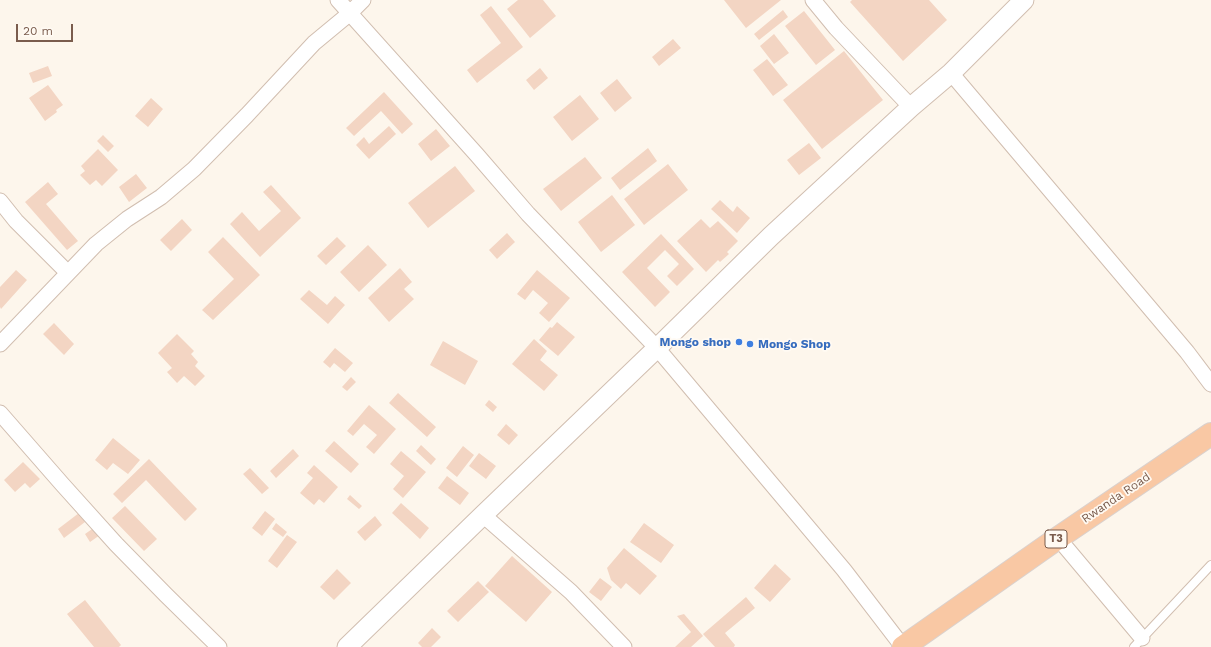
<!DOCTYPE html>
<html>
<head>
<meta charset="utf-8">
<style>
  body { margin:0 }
  #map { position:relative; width:1211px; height:647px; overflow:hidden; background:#fdf6ec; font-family:"Work Sans",sans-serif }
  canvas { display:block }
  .scale { position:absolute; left:16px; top:24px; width:57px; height:18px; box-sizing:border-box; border:2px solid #7a5c4d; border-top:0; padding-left:5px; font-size:12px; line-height:14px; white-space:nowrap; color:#7a5c4d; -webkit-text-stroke:3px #fffaf3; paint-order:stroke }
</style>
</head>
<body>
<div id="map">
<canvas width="1211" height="647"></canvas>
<div class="scale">20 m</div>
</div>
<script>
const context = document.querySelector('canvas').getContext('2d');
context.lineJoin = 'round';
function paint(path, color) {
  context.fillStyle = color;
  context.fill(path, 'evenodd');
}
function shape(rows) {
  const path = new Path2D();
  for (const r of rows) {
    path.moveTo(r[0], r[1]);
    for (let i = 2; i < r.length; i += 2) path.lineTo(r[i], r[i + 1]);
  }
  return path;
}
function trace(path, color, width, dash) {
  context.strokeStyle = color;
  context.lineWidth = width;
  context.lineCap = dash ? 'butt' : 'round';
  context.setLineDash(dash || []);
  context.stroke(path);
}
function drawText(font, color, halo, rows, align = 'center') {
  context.font = font + ' "Work Sans",sans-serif';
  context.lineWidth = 3.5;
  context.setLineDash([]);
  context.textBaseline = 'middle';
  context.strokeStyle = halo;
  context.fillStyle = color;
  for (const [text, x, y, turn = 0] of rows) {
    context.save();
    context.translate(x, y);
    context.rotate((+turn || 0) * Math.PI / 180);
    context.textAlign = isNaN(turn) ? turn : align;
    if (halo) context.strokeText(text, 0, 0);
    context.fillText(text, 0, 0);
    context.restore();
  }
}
paint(shape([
  [518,0,543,0,556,16,530,38,507,9],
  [724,0,781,0,746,28],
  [852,0,929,0,947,20,903,61,850,2],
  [491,6,523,47,477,83,467,70,501,43,480,15],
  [783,10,788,17,759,40,754,34],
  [804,11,835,50,816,65,785,26],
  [774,34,789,53,774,64,760,46],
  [673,39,681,48,659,66,652,57],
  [844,51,883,100,822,149,783,100],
  [767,59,788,85,773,96,753,70],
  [48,66,52,76,33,83,29,73],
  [540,68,548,78,534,90,526,80],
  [617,79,632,98,615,112,600,93],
  [48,85,63,105,56,110,57,112,45,121,29,98],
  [384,92,413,124,402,134,381,111,354,136,346,128],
  [580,95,599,119,572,141,553,117],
  [151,98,163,109,148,127,135,116],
  [389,126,396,134,369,159,356,145,364,137,369,144],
  [436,129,450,146,431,161,418,144],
  [103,135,114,146,108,152,97,141],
  [809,143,821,158,799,175,787,160],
  [648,148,657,161,620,190,611,178],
  [98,149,118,170,102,186,96,180,90,185,80,175,85,171,81,166],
  [585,157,602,178,561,211,543,189],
  [668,164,688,190,644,225,624,199],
  [455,166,475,191,428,228,408,203],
  [136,174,147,188,129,202,119,187],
  [48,182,58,194,46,204,78,241,67,250,25,202],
  [271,185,301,218,260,257,230,224,242,212,259,231,281,211,263,192],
  [612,195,635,225,601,252,578,222],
  [720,200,733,212,737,206,750,218,737,233,711,209],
  [182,219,192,230,171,251,160,240],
  [701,219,710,228,718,221,738,241,727,252,729,254,720,262,718,260,706,272,677,241],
  [507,233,515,242,497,259,489,250],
  [661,234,694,269,677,286,667,276,679,264,665,250,647,268,670,292,655,307,622,272],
  [223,237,260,275,213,320,202,310,234,279,208,252],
  [337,237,346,246,326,265,317,256],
  [368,245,387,265,359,292,340,272],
  [400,268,412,282,404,289,414,299,389,322,368,298],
  [16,270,27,280,1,309,0,307,0,287],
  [537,270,570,298,549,322,539,313,548,303,533,290,525,300,517,294],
  [309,290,327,305,335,296,345,305,328,324,300,299],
  [557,322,575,337,558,356,539,340,550,327,552,328],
  [54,323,74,344,64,355,43,334],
  [177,334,194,351,191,354,198,362,195,366,205,376,195,386,184,376,177,383,167,372,172,368,158,353],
  [534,339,547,351,540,360,558,375,544,391,512,364],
  [443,341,478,361,465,385,430,365],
  [335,348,353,363,345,372,334,363,330,368,323,362],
  [351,377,356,382,347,391,342,387],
  [398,393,436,427,427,437,389,403],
  [489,400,497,407,493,412,485,405],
  [369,405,396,429,374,454,366,447,377,435,364,424,353,436,347,431],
  [506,424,518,435,509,445,497,435],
  [113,438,140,460,128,474,113,463,107,470,95,460],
  [334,441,359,464,351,473,325,451],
  [421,445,436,459,431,465,416,451],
  [463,446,474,455,457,477,446,468],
  [293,449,299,456,276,478,270,471],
  [401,451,426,472,403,498,393,489,404,476,390,464],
  [479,453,496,466,486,479,469,466],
  [149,459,197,509,185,521,146,480,122,503,113,494],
  [23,462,40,479,30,488,25,483,15,492,4,480],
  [314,465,338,487,324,503,319,499,314,505,300,493,313,478,307,473],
  [250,468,269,488,262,494,243,474],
  [447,476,469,493,460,505,438,488],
  [350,495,362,506,359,509,347,499],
  [401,503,429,528,420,539,392,513],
  [125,506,157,539,144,551,112,518],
  [265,511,275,519,262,536,252,528],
  [79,513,85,522,64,538,58,529],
  [375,516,382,525,365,541,357,532],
  [276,523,287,532,283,537,272,529],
  [644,523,674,545,661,563,630,542],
  [95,527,100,535,90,542,85,534],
  [287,535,297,542,277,568,268,561],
  [624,548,657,576,640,595,626,583,621,589,611,580,607,568],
  [512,556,552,592,526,622,485,586],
  [775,564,791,579,770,602,754,588],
  [337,569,351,583,334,600,320,587],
  [600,578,612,587,601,601,589,592],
  [478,581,489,592,458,622,447,611],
  [746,597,755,608,725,633,735,645,734,647,715,647,703,634],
  [85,600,121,645,119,647,94,647,67,614],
  [684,614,703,636,691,647,675,647,691,632,677,616],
  [432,628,441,637,431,647,422,647,418,643]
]), '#f3d5c3');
const service = shape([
  [1134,647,1211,565]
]);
const minor = shape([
  [338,0,477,155,528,214,657,348,844,570,903,647],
  [813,0,836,28,911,107],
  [951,73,1187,352,1211,384],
  [0,201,16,221,68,273],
  [0,344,96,244,127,219,161,197,194,169,247,115,314,43,349,14,363,0],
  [0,413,62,484,116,544,166,595,219,647],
  [483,515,571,592,624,647],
  [1058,538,1142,638]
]);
const tertiary = shape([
  [347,647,483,515,657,348,771,236,911,107,951,73,1024,0]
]);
const trunk = shape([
  [903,647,1058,538,1211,434]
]);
trace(service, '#d1beb0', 10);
trace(minor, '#d1beb0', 17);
trace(tertiary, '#d1beb0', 21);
trace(trunk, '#dad1cd', 24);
trace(service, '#fff', 8);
trace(minor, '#fff', 15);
trace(tertiary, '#fff', 19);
trace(trunk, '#f9c8a4', 22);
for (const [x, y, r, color] of [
  [739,342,4,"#3f7fe0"],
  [750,344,4,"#3f7fe0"]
]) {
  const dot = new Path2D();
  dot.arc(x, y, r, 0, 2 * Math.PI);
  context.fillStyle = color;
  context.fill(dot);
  trace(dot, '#fffaf3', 1.5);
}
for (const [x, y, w] of [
  [1056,539,22]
]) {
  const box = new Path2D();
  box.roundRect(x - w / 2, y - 9, w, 18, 3);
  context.fillStyle = '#fffaf3';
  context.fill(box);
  trace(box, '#7a5c4d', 1);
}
drawText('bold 11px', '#7a5c4d', null, [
  ["T3",1056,539]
]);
drawText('bold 12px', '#366cbe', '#fffaf3', [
  ["Mongo shop",731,342],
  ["Mongo Shop",758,344,"left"]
], 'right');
drawText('12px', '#7a5c4d', '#fffaf3', [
  ["Rwanda Road",1116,498,-34]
]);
</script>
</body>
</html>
